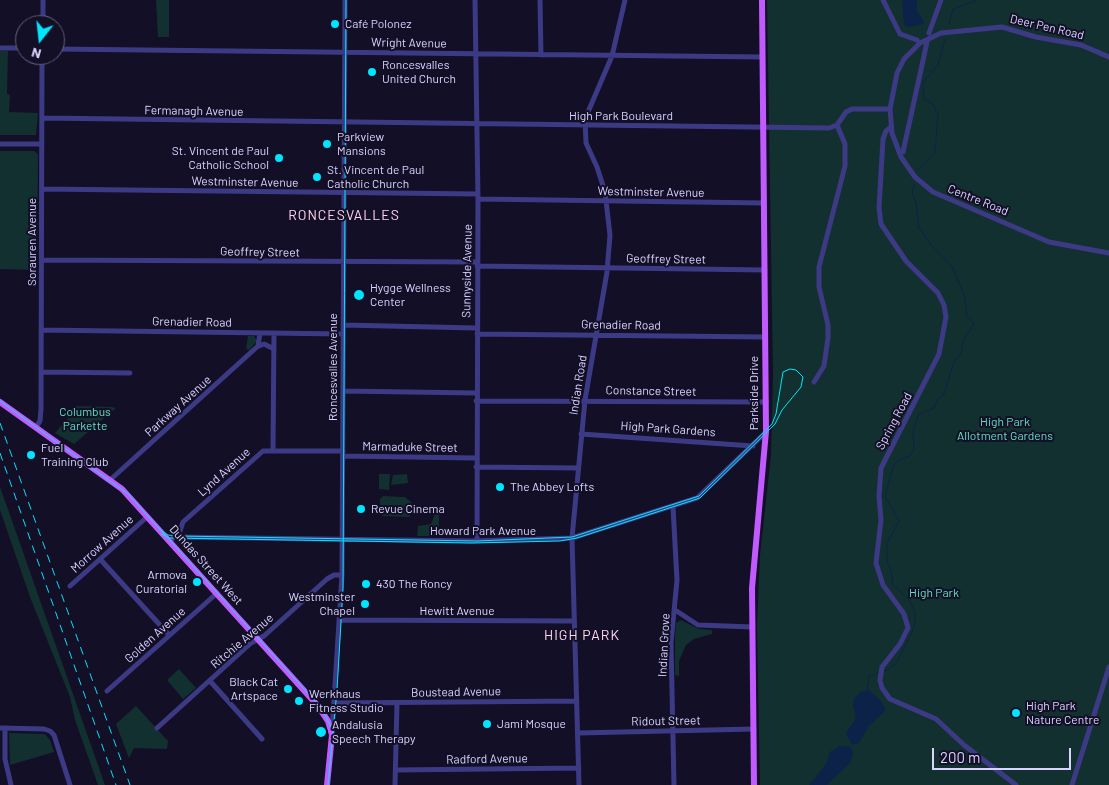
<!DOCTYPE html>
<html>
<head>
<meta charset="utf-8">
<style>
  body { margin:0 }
  #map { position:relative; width:1109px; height:785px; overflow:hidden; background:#130f26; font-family:Barlow,sans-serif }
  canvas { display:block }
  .north { position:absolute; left:15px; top:15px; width:50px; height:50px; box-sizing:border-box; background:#130f26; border:1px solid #625e7d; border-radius:50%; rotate:196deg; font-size:14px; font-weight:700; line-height:20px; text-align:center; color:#d9d4ff }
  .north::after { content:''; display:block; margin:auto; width:18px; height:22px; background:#00e5ff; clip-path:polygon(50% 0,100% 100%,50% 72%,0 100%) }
  .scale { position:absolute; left:932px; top:748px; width:139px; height:22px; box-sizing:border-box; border:2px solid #d9d4ff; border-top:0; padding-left:6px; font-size:15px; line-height:18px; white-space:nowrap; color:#d9d4ff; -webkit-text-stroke:4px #130f26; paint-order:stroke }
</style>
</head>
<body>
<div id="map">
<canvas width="1109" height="785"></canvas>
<div class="north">N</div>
<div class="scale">200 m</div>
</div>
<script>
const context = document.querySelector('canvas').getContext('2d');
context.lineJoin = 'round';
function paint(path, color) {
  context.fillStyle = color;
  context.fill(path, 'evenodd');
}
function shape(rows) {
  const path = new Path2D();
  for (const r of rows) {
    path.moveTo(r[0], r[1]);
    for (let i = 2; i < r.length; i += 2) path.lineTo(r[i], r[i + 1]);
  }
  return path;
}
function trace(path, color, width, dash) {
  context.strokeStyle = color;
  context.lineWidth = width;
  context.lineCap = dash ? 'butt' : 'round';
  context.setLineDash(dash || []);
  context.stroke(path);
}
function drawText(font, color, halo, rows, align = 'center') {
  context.font = font + ' Barlow,sans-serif';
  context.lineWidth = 4;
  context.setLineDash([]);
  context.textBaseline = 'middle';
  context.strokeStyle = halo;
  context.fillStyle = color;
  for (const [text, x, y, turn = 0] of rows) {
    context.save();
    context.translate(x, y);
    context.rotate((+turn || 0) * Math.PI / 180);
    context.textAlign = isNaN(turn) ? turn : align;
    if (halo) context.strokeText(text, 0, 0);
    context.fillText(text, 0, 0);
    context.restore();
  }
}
paint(shape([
  [156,0,169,0,169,37,158,37],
  [767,0,1109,0,1109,785,760,785,757,626,760,555,771,455,773,373],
  [0,51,8,51,7,94,10,95,9,112,38,113,36,135,0,135],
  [0,151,34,151,38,154,37,270,0,269],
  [248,336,254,336,257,341,249,350,246,349],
  [73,406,111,407,116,408,74,444,55,433,68,418,72,418],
  [379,474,390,474,389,490,379,489],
  [407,474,408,483,391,485,393,475],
  [0,487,10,515,105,785,98,785,75,720,70,697,30,597,0,510],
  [383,496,405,497,411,502,410,517,383,516,380,514,380,499],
  [437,509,439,509,439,536,417,536,418,526,431,524],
  [681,620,699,629,712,630,712,634,694,639,686,645,679,661,679,676,675,675,675,636,676,623],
  [179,669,196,688,183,699,167,680],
  [136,706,168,741,167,749,134,748,129,758,116,724],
  [9,733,45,734,50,740,54,752,10,765]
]), '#12302f');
paint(shape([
  [902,0,917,0,917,11,923,20,924,24,908,27,904,25],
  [869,690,882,702,886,710,869,726,859,743,852,745,846,733,856,718,853,706,854,698,861,692],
  [839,746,849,746,853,751,851,762,827,785,809,785,826,764,830,752]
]), '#0c2248');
trace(shape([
  [949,24,953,9,977,0],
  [917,171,935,152,938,115,933,104,924,99,923,86,924,81,938,65,945,39],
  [884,671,888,670,897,662,913,630,915,621,915,612,908,598,893,585,891,570,887,562,887,543,899,521,885,496,893,466,898,461,910,456,914,449,913,432,918,415,934,408,937,400,944,394,954,362,961,354,963,341,974,324,967,316,965,298,952,266,931,245,919,228,916,202,912,195,914,184],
  [867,690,869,676,880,672]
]), '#0c2248', 1);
trace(shape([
  [475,0,478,199,477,541],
  [540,0,541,55],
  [883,0,900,34,917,40],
  [43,25,43,0],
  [929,33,941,0],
  [0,48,25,48],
  [55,49,762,57],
  [1109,57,1081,45,1036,37,1002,27,941,33,920,43,904,59,897,73,890,109,892,133,901,157,915,177,933,192,1049,242,1109,253],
  [42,118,829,128,837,125,846,112,852,109,890,109],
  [891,127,886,131,883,139,879,208,881,224,906,261,938,293,944,305,946,317,939,354,881,468,879,496,881,520,876,563,883,585,904,614,908,628,900,644,882,667,880,680,882,688,890,699,936,719,964,745,1016,785],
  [0,144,42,144],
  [903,152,927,42],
  [42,189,478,194],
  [478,199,764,203],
  [42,260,477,262],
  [477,266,765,270],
  [343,325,476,328],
  [41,330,343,334],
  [477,334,765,337],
  [259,346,264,344,274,349],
  [41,372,130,373],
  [814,382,824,366,828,338,828,325,819,287,819,267,845,166,845,144,837,125],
  [343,391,476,393],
  [476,401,766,402],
  [36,427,40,421,41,409,42,55],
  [581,434,753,446],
  [273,449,274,333],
  [343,456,476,458],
  [476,467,578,468],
  [110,480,258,346,260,333],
  [673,507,677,580,671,643,674,785],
  [178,537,183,522,263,451,343,451],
  [170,541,174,537,472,541,572,538,697,498,766,432],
  [100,559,169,635],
  [70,586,147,517],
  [675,610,698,625,753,627],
  [340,620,574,621],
  [210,681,262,739],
  [107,691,216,594],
  [335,703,577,701],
  [0,728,44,729,50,731,54,735,70,785],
  [5,728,5,759,11,785],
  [157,728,251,643,264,636,327,579,334,575,342,575],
  [332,732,342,575,345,0],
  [578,733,754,729],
  [396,770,579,768],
  [395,785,397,703],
  [579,785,572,538,585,400,607,272,610,235,605,192,597,167,586,143,585,119,612,56,625,0],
  [1072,785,1109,667]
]), '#3d3a85', 5);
trace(shape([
  [0,402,122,489,318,706,328,721,332,735,327,785],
  [754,785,752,588,766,431,762,0]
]), '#c25bff', 6);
trace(shape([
  [0,401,128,494,322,709,332,729],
  [159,529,168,535,176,536,477,541,572,537,699,496,772,424,776,414,783,372,790,369,796,370,803,377,801,387,782,410,775,424,700,498,577,538,560,541,472,543,170,538,161,534],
  [328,785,337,690,343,587,346,0]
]), '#00e5ff', 1);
trace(shape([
  [0,423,130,785],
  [0,453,116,785]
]), '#00e5ff', 1, [8, 6]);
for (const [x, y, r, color] of [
  [335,24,5,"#00e5ff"],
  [372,72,5,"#00e5ff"],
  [327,144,5,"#00e5ff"],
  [279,158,5,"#00e5ff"],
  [317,177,5,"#00e5ff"],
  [359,295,6,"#00e5ff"],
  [31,455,5,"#00e5ff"],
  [500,487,5,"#00e5ff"],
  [361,509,5,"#00e5ff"],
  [197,582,5,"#00e5ff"],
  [366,584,5,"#00e5ff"],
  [365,604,5,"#00e5ff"],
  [288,689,5,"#00e5ff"],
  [299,701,5,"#00e5ff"],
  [1016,713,5,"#00e5ff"],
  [487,724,5,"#00e5ff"],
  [321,732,6,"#00e5ff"]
]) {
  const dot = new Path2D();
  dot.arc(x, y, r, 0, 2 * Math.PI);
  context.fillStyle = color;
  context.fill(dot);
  trace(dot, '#130f26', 2);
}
drawText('12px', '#d9d4ff', '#130f26', [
  ["Café Polonez",345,24],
  ["Roncesvalles",382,65],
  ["United Church",382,79],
  ["Parkview",337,137],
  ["Mansions",337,151],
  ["St. Vincent de Paul",269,151,"right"],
  ["Catholic School",269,165,"right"],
  ["St. Vincent de Paul",327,170],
  ["Catholic Church",327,184],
  ["Hygge Wellness",370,288],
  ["Center",370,302],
  ["Fuel",41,448],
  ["Training Club",41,462],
  ["The Abbey Lofts",510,487],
  ["Revue Cinema",371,509],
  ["Armova",187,575,"right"],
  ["Curatorial",187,589,"right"],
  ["430 The Roncy",376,584],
  ["Westminster",355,597,"right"],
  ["Chapel",355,611,"right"],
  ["Black Cat",278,682,"right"],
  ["Artspace",278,696,"right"],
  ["Werkhaus",309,694],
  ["Fitness Studio",309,708],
  ["High Park",1026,706],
  ["Nature Centre",1026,720],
  ["Jami Mosque",497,724],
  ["Andalusia",332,725],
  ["Speech Therapy",332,739]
], 'left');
drawText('12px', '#d9d4ff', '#130f26', [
  ["Deer Pen Road",1047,27,13],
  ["Wright Avenue",409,43,1],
  ["Fermanagh Avenue",194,111,1],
  ["High Park Boulevard",621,116],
  ["Westminster Avenue",245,182,1],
  ["Westminster Avenue",651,192,1],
  ["Centre Road",978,200,22],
  ["Sorauren Avenue",32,242,-90],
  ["Geoffrey Street",260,252,1],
  ["Geoffrey Street",666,259,1],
  ["Sunnyside Avenue",467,271,-89],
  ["Grenadier Road",192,322,1],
  ["Grenadier Road",621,325,1],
  ["Roncesvalles Avenue",333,367,-90],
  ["Indian Road",578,385,-81],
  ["Constance Street",651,391,1],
  ["Parkside Drive",754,393,-90],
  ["Parkway Avenue",178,406,-42],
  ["Spring Road",894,421,-62],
  ["High Park Gardens",668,429,4],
  ["Marmaduke Street",410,447,1],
  ["Lynd Avenue",224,472,-42],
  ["Howard Park Avenue",483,531],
  ["Morrow Avenue",102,544,-42],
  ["Dundas Street West",206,565,48],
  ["Hewitt Avenue",457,611],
  ["Golden Avenue",155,635,-42],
  ["Ritchie Avenue",242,641,-40],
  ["Indian Grove",664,645,-87],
  ["Boustead Avenue",456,692,-1],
  ["Ridout Street",666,721,-1],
  ["Radford Avenue",487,759,-1]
]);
drawText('12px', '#5fe0c0', '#130f26', [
  ["Columbus",85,412],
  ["Parkette",85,426],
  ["High Park",1005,422],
  ["Allotment Gardens",1005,436],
  ["High Park",934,593]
]);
context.letterSpacing = '1px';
drawText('14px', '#ffd6f0', '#130f26', [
  ["RONCESVALLES",344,215],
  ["HIGH PARK",582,635]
]);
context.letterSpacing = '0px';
</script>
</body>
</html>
